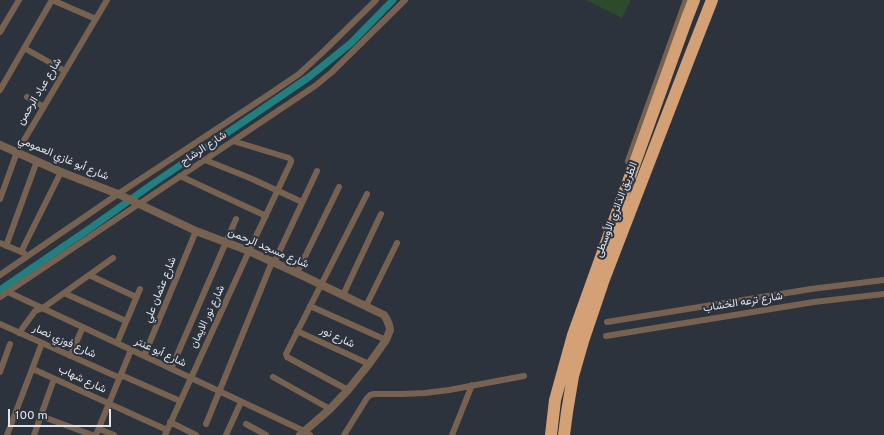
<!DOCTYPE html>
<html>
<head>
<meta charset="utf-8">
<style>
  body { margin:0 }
  #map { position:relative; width:884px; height:435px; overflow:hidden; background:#2d333d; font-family:Overpass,sans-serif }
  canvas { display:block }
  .scale { position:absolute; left:8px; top:409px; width:103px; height:18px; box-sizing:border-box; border:2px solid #e1e4eb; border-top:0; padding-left:5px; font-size:12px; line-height:14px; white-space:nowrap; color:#e1e4eb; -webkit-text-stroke:3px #2d333d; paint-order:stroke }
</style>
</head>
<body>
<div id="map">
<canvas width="884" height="435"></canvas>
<div class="scale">100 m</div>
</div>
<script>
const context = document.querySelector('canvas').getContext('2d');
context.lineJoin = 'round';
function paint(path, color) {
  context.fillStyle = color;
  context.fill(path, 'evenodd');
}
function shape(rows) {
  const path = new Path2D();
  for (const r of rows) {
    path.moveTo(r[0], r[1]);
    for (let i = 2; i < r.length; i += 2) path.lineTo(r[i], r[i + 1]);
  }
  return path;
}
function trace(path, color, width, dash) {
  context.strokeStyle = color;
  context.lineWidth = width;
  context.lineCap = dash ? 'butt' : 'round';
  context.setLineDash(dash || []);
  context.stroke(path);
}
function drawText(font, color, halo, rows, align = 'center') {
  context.font = font + ' Overpass,Vazirmatn,sans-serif';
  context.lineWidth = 4;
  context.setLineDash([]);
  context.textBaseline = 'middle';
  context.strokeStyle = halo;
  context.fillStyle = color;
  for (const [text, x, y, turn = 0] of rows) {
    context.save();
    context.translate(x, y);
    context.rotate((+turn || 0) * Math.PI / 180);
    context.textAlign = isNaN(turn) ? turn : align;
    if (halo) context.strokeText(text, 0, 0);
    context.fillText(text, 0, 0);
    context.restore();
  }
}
paint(shape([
  [586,0,631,0,622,18]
]), '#2e4a2d');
trace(shape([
  [0,290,92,227,151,185,309,77,351,43,393,0]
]), '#217f80', 7);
trace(shape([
  [52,0,96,19],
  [0,32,19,0],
  [24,48,65,71],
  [0,90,52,0],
  [27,97,44,107],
  [205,160,250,178,302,202],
  [180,176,266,216],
  [0,199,17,152,107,0],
  [0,243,24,253],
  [6,246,37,161],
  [21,252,61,172],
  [274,263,317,171],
  [297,273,339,187],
  [0,275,118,194,271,93,299,74,324,51,376,0],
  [89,275,136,297],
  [8,292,304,431,310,435],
  [64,293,126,321],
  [343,295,381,214],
  [0,297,315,86,332,72,405,0],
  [310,306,386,340],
  [366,306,397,243],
  [607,322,811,289,884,280],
  [0,324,120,378],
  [297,331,369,364],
  [19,333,35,311,43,308,113,258],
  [606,336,814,302,884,294],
  [117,343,140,289],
  [70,356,83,327],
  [144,356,196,231],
  [33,369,167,430],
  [171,369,236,219],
  [0,372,10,344],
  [121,375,180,401],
  [273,377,330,409],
  [348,390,287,357,286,354,367,194],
  [41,416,92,435],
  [170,422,196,435],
  [206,424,272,262],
  [246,424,266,435],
  [99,429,114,435],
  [7,435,42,343],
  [34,435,54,379],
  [96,435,131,350],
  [165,435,249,251,291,162,291,160,289,158,233,141],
  [226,435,241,402],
  [344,435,367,398,370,395,374,394,402,394,425,393,449,390,524,376],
  [452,435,472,385]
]), '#776251', 6);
trace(shape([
  [0,145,61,172,118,194,196,231,249,251,297,273,384,315,387,320,389,325,390,330,386,340,369,364,348,390,330,409,300,435],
  [629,161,687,0]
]), '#776251', 8);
trace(shape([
  [551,435,555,400,573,335,687,18,694,0],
  [564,435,567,412,573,376,583,341,604,279,690,56,712,0]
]), '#d4a076', 12);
drawText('11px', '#e1e4eb', '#2d333d', [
  ["شارع عباد الرحمن",40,92,-59],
  ["شارع الرشاح",204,149,-34],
  ["شارع أبو غازي العمومي",63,159,23],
  ["الطريق الدائري الأوسطى",617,210,-69],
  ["شارع مسجد الرحمن",268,249,23],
  ["شارع عثمان علي",161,290,-68],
  ["شارع ترعه الخشاب",743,303,-9],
  ["شارع نور الايمان",208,317,-65],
  ["شارع نور",337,338,25],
  ["شارع فوزي نصار",64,342,24],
  ["شارع أبو عنتر",160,353,25],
  ["شارع شهاب",82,380,25]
]);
</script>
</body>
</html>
